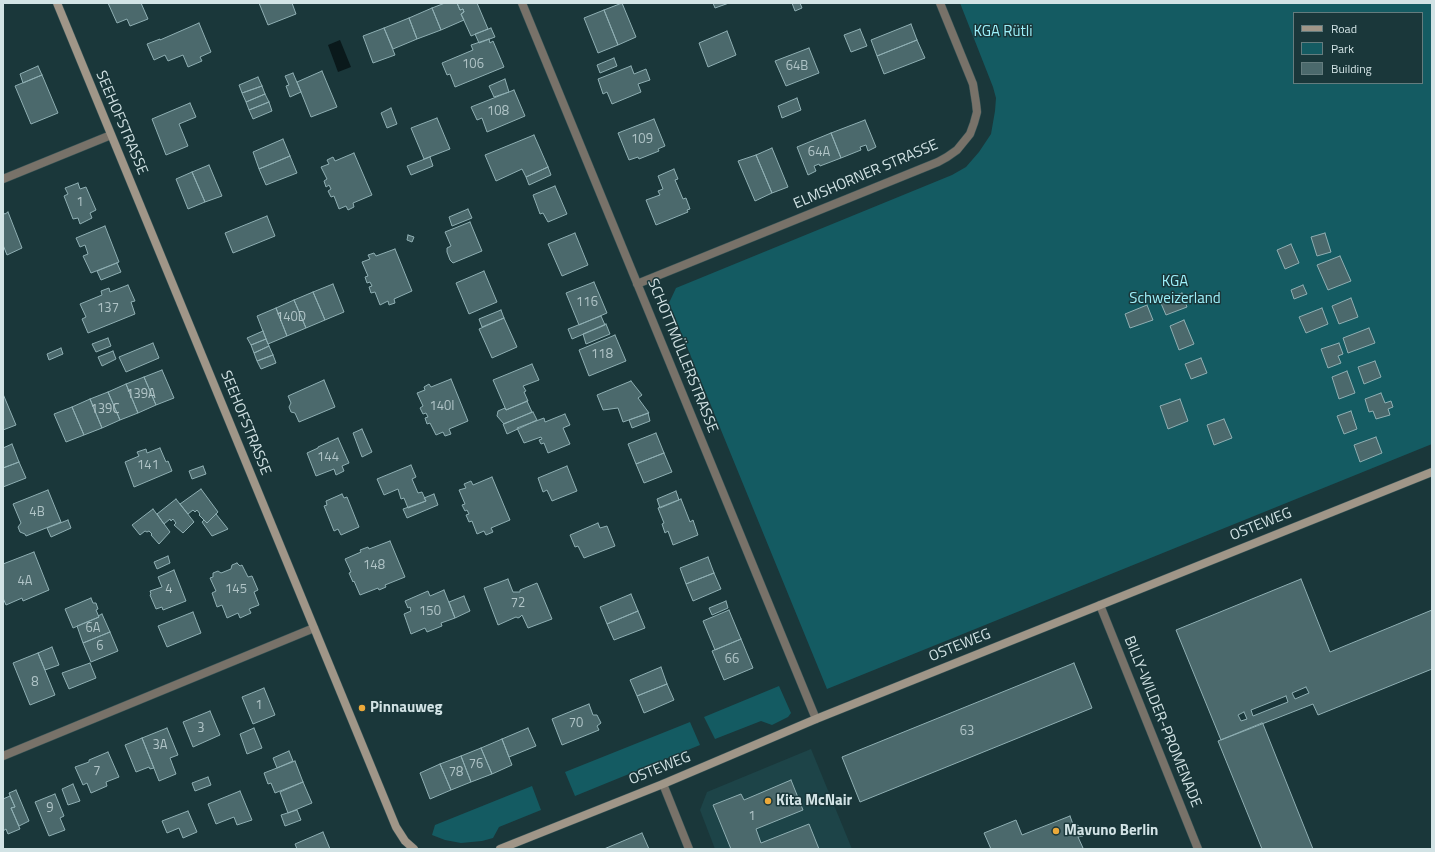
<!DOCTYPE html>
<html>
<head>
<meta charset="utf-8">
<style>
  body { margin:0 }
  #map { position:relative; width:1435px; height:852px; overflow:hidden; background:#1a373a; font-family:"Titillium Web",sans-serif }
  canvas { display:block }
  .frame { position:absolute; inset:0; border:4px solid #d2e3e5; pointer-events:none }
  .legend { position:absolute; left:1293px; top:12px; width:130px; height:72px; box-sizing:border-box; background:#1a373a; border:1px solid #647c7e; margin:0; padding:5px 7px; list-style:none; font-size:12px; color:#d2e3e5 }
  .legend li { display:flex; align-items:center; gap:8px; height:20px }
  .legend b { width:20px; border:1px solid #647c7e }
</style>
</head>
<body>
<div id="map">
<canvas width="1435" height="852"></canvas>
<div class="frame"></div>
<ul class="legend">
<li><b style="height:5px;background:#a09688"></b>Road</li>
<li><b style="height:11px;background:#145b62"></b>Park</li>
<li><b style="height:11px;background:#4b696c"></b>Building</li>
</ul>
</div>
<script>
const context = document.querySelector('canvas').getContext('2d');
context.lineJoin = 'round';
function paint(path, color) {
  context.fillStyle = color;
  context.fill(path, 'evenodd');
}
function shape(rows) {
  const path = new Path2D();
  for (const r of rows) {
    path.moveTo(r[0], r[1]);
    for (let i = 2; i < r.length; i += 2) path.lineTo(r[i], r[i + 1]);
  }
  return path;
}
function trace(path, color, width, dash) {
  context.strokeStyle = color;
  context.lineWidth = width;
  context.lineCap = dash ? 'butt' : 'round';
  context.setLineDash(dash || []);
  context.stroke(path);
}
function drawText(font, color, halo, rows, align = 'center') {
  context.font = font + ' "Titillium Web",sans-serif';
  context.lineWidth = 3;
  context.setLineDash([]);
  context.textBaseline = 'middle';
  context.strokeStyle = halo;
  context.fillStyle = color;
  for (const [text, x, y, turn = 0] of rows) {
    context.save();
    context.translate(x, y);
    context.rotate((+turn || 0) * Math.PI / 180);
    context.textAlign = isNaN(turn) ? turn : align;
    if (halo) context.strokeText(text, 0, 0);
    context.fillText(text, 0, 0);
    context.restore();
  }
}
paint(shape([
  [811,749,852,849,715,849,700,810,707,792]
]), '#1d4448');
paint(shape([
  [960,3,1432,3,1432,444,827,689,669,303,676,288,952,175,966,167,979,152,991,134,995,111,996,98,993,87],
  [1294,13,1422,13,1422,83,1294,83],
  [779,686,791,713,788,717,772,725,761,721,715,739,704,717],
  [690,722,700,745,575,796,565,772],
  [532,786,541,810,499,827,493,838,482,841,461,843,445,840,432,835,435,825]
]), '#145b62');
paint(shape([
  [340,40,351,67,338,72,328,45]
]), '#0a191b');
const building = shape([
  [108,3,141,3,148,19,130,26,127,19,117,23,108,3],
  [259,3,292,3,296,14,268,25,259,3],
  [445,3,457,3,460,10,463,9,464,12,461,14,464,20,441,30,432,8,445,3],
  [457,3,477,3,488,29,471,36,461,14,464,12,463,9,460,10,457,3],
  [622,3,636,37,618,45,604,10,622,3],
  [713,3,729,3,715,8,713,3],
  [792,3,800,3,802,8,795,11,792,3],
  [432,8,441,30,417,39,409,18,432,8],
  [604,10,618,45,598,53,584,18,604,10],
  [409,18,417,39,393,49,384,28,409,18],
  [199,23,211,52,200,57,202,61,188,67,183,55,168,61,165,55,154,60,147,44,160,39,160,40,199,23],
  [911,24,917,40,877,56,871,40,911,24],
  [384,28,395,55,373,63,363,36,384,28],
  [491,28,495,37,479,43,475,34,491,28],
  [860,29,867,46,851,52,844,35,860,29],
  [727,31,736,55,708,67,699,43,727,31],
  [489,39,490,43,493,41,504,67,455,87,450,74,447,75,442,63,473,50,471,45,489,39],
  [917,40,925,58,884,74,877,56,917,40],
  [809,48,819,73,786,86,775,61,809,48],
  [614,58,617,66,600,73,597,65,614,58],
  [38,66,42,75,23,83,20,74,38,66],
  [631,66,634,74,646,69,650,80,638,84,641,92,612,104,607,92,603,94,598,79,631,66],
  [322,71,337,107,311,117,297,82,322,71],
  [293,73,301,92,290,97,286,86,289,85,285,76,293,73],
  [42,75,58,113,31,124,15,86,42,75],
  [258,77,262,86,242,93,239,85,258,77],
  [505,79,509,92,494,97,489,86,505,79],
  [262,86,265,94,246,102,242,93,262,86],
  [514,90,525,116,487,132,482,118,477,120,471,107,514,90],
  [265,94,269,102,249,110,246,102,265,94],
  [797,98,801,110,782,118,778,106,797,98],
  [269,102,272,111,253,119,249,110,269,102],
  [190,103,196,117,179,124,188,146,166,155,152,119,190,103],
  [391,108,397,124,387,128,381,113,391,108],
  [437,118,450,149,424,159,411,128,437,118],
  [654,119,665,146,658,149,659,151,639,159,638,157,629,160,618,133,654,119],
  [865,120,876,147,868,151,866,145,860,147,861,150,841,158,831,133,865,120],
  [831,133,841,158,820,166,819,164,814,166,816,171,808,175,797,147,831,133],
  [534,135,548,167,526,177,522,169,496,181,485,155,534,135],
  [283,139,290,156,259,169,253,152,283,139],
  [772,148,788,187,772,193,756,155,772,148],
  [354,153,372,195,353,203,354,207,348,210,346,206,339,209,334,196,331,197,328,191,331,189,329,185,326,187,324,181,327,179,321,167,329,164,327,160,333,157,335,161,354,153],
  [756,155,772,193,755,201,738,161,756,155],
  [290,156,297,173,266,185,259,169,290,156],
  [430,157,433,166,411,175,407,166,430,157],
  [209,165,222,196,205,202,192,172,209,165],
  [548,167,551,175,529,185,526,177,548,167],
  [674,169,678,179,675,180,683,199,686,198,690,209,687,210,688,212,656,225,646,200,660,195,658,191,663,189,658,176,674,169],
  [192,172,205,202,188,209,176,179,192,172],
  [78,183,80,189,86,187,96,210,90,213,92,218,80,224,78,218,73,219,64,196,68,194,65,188,78,183],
  [555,186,567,214,548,222,543,213,540,214,533,195,555,186],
  [468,209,472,218,452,226,449,217,468,209],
  [8,212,22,248,7,255,3,245,3,213,5,214,8,212],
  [267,216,275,236,233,253,225,233,267,216],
  [470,222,482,251,453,263,450,260,447,252,447,248,451,246,445,232,470,222],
  [105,226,119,262,91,273,83,256,88,254,85,245,80,247,76,238,105,226],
  [575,233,588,265,562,276,548,244,575,233],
  [1325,233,1331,252,1317,256,1311,237,1325,233],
  [408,235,414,237,412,242,407,240,408,235],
  [1291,244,1299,263,1285,269,1277,250,1291,244],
  [395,249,412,291,394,299,395,303,389,305,388,301,380,305,375,292,371,293,369,287,372,286,370,282,367,283,365,277,368,276,362,262,370,259,368,255,374,253,376,256,395,249],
  [1340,256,1351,281,1328,290,1317,265,1340,256],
  [117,263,121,272,101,280,97,271,117,263],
  [484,271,497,302,469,314,456,283,484,271],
  [594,282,607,313,579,325,566,293,594,282],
  [333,284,344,312,325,320,313,292,333,284],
  [128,285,135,301,131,302,135,314,88,333,82,319,86,317,80,304,102,295,101,291,109,288,110,292,128,285],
  [1303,285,1307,294,1294,299,1291,290,1303,285],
  [313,292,325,320,306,328,294,300,313,292],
  [1182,293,1187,307,1166,315,1160,301,1182,293],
  [1351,298,1358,317,1339,324,1332,306,1351,298],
  [294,300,306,328,287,336,276,308,294,300],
  [1147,305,1153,320,1130,328,1125,314,1147,305],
  [276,308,287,336,268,344,257,316,276,308],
  [1322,308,1328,324,1306,333,1299,317,1322,308],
  [501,310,504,318,482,327,479,319,501,310],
  [601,316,605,325,572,339,568,329,601,316],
  [504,318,517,347,492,358,479,329,504,318],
  [1184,320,1194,344,1179,350,1170,326,1184,320],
  [606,324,610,334,586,344,583,334,606,324],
  [1369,328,1375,343,1348,353,1343,338,1369,328],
  [263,331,266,339,251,345,247,338,263,331],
  [615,335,626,361,589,376,579,350,615,335],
  [108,338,111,346,96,352,92,344,108,338],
  [266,339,269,346,254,353,251,345,266,339],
  [153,343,159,358,126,372,119,357,153,343],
  [1339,343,1343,354,1338,356,1341,363,1328,368,1321,349,1339,343],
  [269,346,273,355,257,361,254,353,269,346],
  [61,348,63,354,49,360,47,354,61,348],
  [113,351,116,359,102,366,98,357,113,351],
  [273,355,276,363,261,369,257,361,273,355],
  [1201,358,1207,373,1191,379,1185,364,1201,358],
  [1375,361,1381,377,1364,384,1358,367,1375,361],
  [532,364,539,380,523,386,526,391,524,392,528,401,506,410,493,380,532,364],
  [162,370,174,398,156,405,144,377,162,370],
  [1347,371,1355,393,1339,399,1332,377,1347,371],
  [144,377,156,405,138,413,126,384,144,377],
  [451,379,468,421,449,429,451,434,445,436,443,432,436,435,430,423,427,424,425,418,428,417,426,413,423,414,420,408,423,406,417,393,425,390,424,387,429,384,431,387,451,379],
  [324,380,335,407,299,422,295,413,291,412,289,407,291,403,288,396,324,380],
  [631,381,642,395,638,398,649,413,623,422,618,408,603,410,597,395,631,381],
  [126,384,138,413,120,420,108,392,126,384],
  [108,392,120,420,102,428,90,399,108,392],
  [1381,393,1385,403,1391,401,1393,407,1388,409,1390,415,1376,419,1373,411,1369,412,1365,399,1381,393],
  [3,394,16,425,3,430,3,394],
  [90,399,102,428,84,435,72,407,90,399],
  [1180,399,1188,421,1168,429,1160,406,1180,399],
  [527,401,532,412,504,424,497,416,498,411,505,408,506,410,527,401],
  [72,407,84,435,66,442,54,414,72,407],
  [1351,411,1357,429,1344,434,1337,416,1351,411],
  [533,412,537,420,507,434,503,424,533,412],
  [648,413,650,421,632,428,629,420,648,413],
  [565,414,570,425,563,428,570,444,548,453,544,443,541,444,539,440,542,439,541,437,524,443,517,428,544,418,545,422,565,414],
  [1224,419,1232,438,1214,445,1207,425,1224,419],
  [362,429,372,452,362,457,353,433,362,429],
  [656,433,664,453,636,464,628,444,656,433],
  [1376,437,1382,453,1360,462,1354,445,1376,437],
  [338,438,349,463,342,466,344,471,336,475,334,469,316,476,307,453,318,448,318,447,338,438],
  [12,444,19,462,3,468,3,448,12,444],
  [160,448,166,462,168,461,172,471,134,487,125,462,139,456,137,452,146,449,147,453,160,448],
  [664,453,672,472,644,483,636,464,664,453],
  [19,462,26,478,3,487,3,468,19,462],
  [411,465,416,477,412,479,418,493,422,492,426,501,408,508,404,498,401,499,398,489,384,495,377,479,411,465],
  [203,466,206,474,192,479,189,471,203,466],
  [567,466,577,491,552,501,547,490,543,492,538,478,567,466],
  [492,477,510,520,491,528,493,532,486,535,484,531,477,534,472,521,469,522,466,515,469,514,467,510,465,511,462,505,465,504,459,490,466,488,464,484,471,481,473,485,492,477],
  [201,489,218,512,207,523,199,515,200,514,197,510,195,512,193,510,188,514,180,504,201,489],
  [48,490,61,522,26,536,25,534,20,532,18,527,21,523,13,504,48,490],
  [676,491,679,500,660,508,657,499,676,491],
  [342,494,344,498,347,497,359,527,341,535,338,529,334,531,324,506,327,505,326,501,342,494],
  [434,494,438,505,407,518,403,509,426,501,424,498,434,494],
  [176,499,194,522,183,533,174,525,176,523,173,519,171,521,170,519,164,524,157,514,176,499],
  [681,499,690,522,693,520,698,535,673,545,668,531,665,533,662,524,664,523,658,508,681,499],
  [153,509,170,532,159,544,151,535,152,534,149,531,147,532,145,531,140,535,132,525,153,509],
  [216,514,228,529,212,536,202,522,204,520,207,523,216,514],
  [68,520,71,528,51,537,47,528,68,520],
  [598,523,600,528,607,526,615,546,584,558,578,546,575,547,570,535,598,523],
  [390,541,405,577,385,585,386,587,379,590,378,588,360,595,354,581,353,582,349,573,351,572,345,559,361,552,360,550,368,547,369,549,390,541],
  [34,552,49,590,23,601,22,598,6,605,3,598,3,564,34,552],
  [168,556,170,563,157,569,154,562,168,556],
  [708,557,714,573,686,584,680,568,708,557],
  [237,563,240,566,242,565,248,577,252,576,258,590,254,592,259,605,249,609,251,613,240,618,238,613,227,618,222,605,217,607,212,593,216,591,210,578,213,577,213,573,218,571,221,573,231,569,232,565,237,563],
  [174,570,186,601,163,610,162,607,156,609,150,595,151,594,150,591,162,587,158,577,174,570],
  [714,573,721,589,693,601,686,584,714,573],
  [508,579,513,592,520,592,520,590,537,583,552,619,528,628,522,615,520,617,518,618,516,617,498,625,484,588,508,579],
  [1301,579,1330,652,1432,610,1432,669,1318,715,1313,704,1221,740,1176,630,1301,579],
  [1306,687,1309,693,1295,699,1292,693,1306,687],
  [1286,696,1288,702,1253,716,1251,710,1286,696],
  [1244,712,1247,719,1241,721,1238,715,1244,712],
  [444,590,455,618,441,623,442,626,427,632,425,628,411,634,404,614,411,611,410,607,408,608,405,601,428,591,430,596,444,590],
  [631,594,638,611,607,624,600,607,631,594],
  [464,596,470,611,455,618,449,602,464,596],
  [91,598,93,603,96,603,98,609,96,610,99,617,73,628,65,609,91,598],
  [726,601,728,608,712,615,709,608,726,601],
  [729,610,741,639,715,650,703,621,729,610],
  [638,611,645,628,614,640,607,624,638,611],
  [193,612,201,633,167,647,158,626,193,612],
  [102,614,110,632,83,643,77,626,99,617,98,616,102,614],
  [110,632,118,651,91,662,83,643,110,632],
  [741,639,753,668,724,680,712,651,741,639],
  [52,647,59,665,45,670,38,653,52,647],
  [38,653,55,695,30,705,13,663,38,653],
  [90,663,96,678,69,689,62,673,90,663],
  [1074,663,1092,708,860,802,842,757,1074,663],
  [661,667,667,684,637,696,630,680,661,667],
  [667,684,674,700,644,713,637,696,667,684],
  [264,688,275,715,253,724,242,697,264,688],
  [589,704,593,715,597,715,601,723,597,726,599,730,562,745,552,719,589,704],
  [210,711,220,735,193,747,183,722,210,711],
  [1262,723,1263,724,1313,849,1262,849,1218,741,1262,723],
  [167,728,178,755,170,758,176,774,159,781,142,738,167,728],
  [254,728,262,748,247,754,240,734,254,728],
  [528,728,536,746,509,757,502,739,528,728],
  [142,738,154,768,150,769,149,767,136,772,125,745,142,738],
  [502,739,512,765,492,774,481,748,502,739],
  [481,748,492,774,471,782,461,756,481,748],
  [289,751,293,761,277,768,273,758,289,751],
  [108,752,119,777,106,782,107,786,91,793,87,783,83,785,75,767,89,762,89,760,108,752],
  [461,756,471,782,451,790,440,764,461,756],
  [295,761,303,782,275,793,271,783,268,784,264,773,295,761],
  [440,764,451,790,430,799,420,773,440,764],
  [208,777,211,785,195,791,192,783,208,777],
  [791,780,803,810,756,829,761,843,809,824,819,849,731,849,713,805,741,794,744,800,791,780],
  [303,782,312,803,288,813,280,792,303,782],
  [73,784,80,801,68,805,62,789,73,784],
  [16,790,29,821,19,826,11,808,15,807,9,793,16,790],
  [240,791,252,820,237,825,234,817,216,824,208,804,240,791],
  [55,794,64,816,60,818,65,830,49,836,35,802,55,794],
  [10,796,15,807,11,808,20,829,8,834,6,829,3,831,3,799,10,796],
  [297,810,301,820,285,826,281,815,297,810],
  [188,811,197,832,183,838,179,828,167,833,162,821,188,811],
  [1070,816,1074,827,1078,825,1083,836,1078,837,1083,848,1081,849,991,849,984,833,1016,820,1022,835,1070,816],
  [323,832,330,849,297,849,295,844,323,832],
  [642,833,649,849,604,849,642,833]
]);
paint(building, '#4b696c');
trace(building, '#8fafb3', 1);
const street = shape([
  [522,3,816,719],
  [3,179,111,135],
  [637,284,938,162,947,157,957,150,970,134,974,123,977,112,976,103,973,84,940,3],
  [1100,605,1198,849],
  [3,756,314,628],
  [663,784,689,849]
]);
const secondary = shape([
  [57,3,396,827,405,841,414,849],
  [500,849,663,784,816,719,1432,472]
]);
trace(street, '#375355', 9);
trace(secondary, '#375355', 9);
trace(street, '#787269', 8);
trace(secondary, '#a09688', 8);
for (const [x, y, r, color] of [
  [362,708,4,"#eca93a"],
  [768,801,4,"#eca93a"],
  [1056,831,4,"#eca93a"]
]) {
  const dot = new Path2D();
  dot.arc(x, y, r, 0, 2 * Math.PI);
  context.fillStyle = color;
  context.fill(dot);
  trace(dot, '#1a373a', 1.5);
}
drawText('13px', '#b0c4c7', null, [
  ["106",473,65],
  ["64B",797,67],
  ["108",498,112],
  ["109",642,140],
  ["64A",819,153],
  ["1",80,203],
  ["116",587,303],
  ["137",108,309],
  ["140D",291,318],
  ["118",602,355],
  ["139A",141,395],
  ["140I",442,407],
  ["139C",105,410],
  ["144",328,458],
  ["141",148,466],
  ["4B",37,513],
  ["148",374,566],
  ["4A",25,582],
  ["4",169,590],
  ["145",236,590],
  ["72",518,604],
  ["150",430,612],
  ["6A",93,629],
  ["6",100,647],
  ["66",732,660],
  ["8",35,683],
  ["1",259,706],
  ["70",576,724],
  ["3",201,729],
  ["63",967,732],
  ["3A",160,746],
  ["76",476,765],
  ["7",97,772],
  ["78",456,773],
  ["9",50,809],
  ["1",752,817]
]);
drawText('15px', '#9df0fa', '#1a373a', [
  ["KGA Rütli",1003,32],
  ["KGA",1175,282],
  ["Schweizerland",1175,299]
]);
drawText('15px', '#d2e3e5', '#1a373a', [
  ["SEEHOFSTRASSE",121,123,67],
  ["ELMSHORNER STRASSE",866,175,-23],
  ["SCHOTTMÜLLERSTRASSE",682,356,68],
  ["SEEHOFSTRASSE",245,423,68],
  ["OSTEWEG",1261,525,-22],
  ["OSTEWEG",960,646,-22],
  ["BILLY-WILDER-PROMENADE",1162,722,68],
  ["OSTEWEG",660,769,-22]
]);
drawText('bold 15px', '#d2e3e5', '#1a373a', [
  ["Pinnauweg",370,708],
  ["Kita McNair",776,801],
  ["Mavuno Berlin",1064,831]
], 'left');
</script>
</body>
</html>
